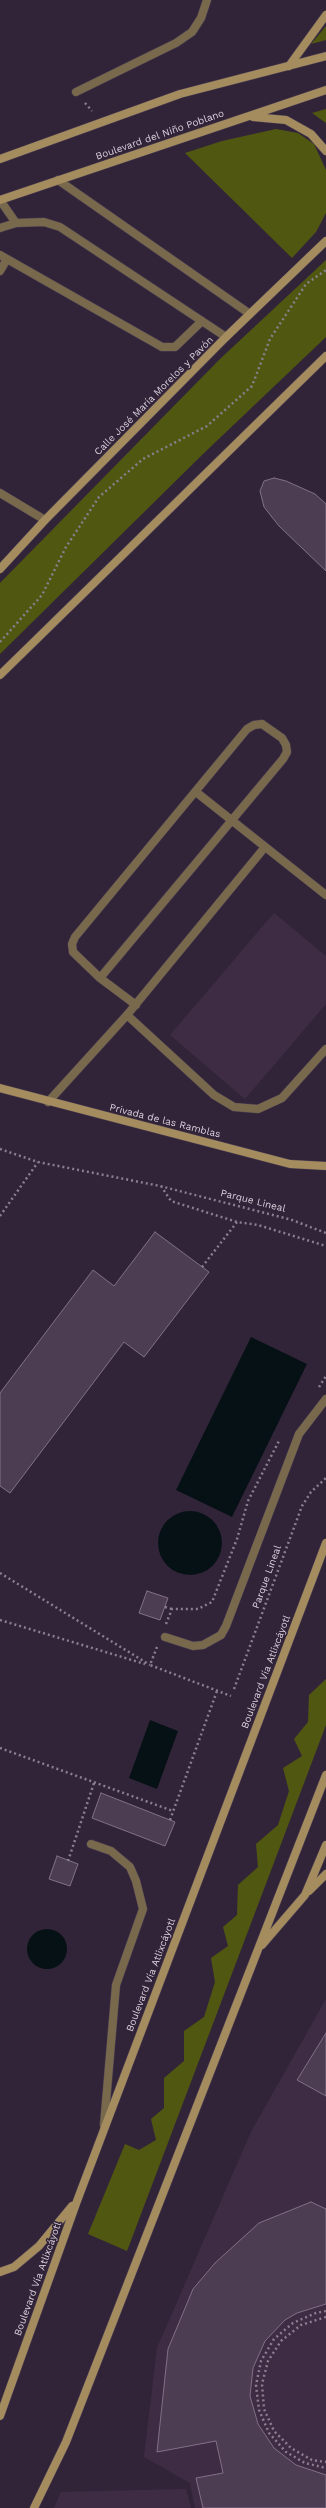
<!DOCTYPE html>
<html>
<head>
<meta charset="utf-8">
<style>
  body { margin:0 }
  canvas { display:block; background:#322438 }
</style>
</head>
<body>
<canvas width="326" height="2508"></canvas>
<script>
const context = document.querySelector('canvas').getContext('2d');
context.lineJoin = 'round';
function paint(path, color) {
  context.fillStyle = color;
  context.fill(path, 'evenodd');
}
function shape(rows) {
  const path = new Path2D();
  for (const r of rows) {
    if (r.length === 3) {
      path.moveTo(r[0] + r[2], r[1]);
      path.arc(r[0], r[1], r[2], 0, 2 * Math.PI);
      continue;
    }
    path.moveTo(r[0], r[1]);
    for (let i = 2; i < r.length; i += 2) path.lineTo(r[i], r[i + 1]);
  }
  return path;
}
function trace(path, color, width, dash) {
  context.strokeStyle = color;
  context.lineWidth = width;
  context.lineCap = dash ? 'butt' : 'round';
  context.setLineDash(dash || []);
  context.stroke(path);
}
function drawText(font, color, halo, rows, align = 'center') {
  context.font = font + ' "Work Sans",sans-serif';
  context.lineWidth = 3;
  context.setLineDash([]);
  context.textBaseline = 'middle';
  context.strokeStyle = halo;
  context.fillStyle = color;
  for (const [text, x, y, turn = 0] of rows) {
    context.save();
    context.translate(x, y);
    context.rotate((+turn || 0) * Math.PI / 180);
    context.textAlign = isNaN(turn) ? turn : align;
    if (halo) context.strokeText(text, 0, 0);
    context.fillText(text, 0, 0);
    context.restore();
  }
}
paint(shape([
  [274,913,326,956,326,1004,245,1099,170,1035],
  [326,1999,326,2508,195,2508,190,2483,144,2457,157,2348,251,2132],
  [186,2489,191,2508,54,2508,61,2492]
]), '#3e2c45');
paint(shape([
  [326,26,326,40,311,44],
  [326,109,326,123,312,113],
  [276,129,298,133,314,144,326,170,326,213,316,232,292,258,185,153,222,141],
  [326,260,326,337,203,454,0,654,0,583,220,359],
  [326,1679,326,1725,127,2251,88,2234,125,2144,139,2150,156,2140,151,2119,164,2108,164,2078,184,2061,184,2031,204,2017,215,1982,211,1958,228,1946,223,1927,237,1915,238,1885,258,1867,256,1844,278,1825,289,1791,283,1768,302,1756,294,1739,308,1722,309,1695]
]), '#505710');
paint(shape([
  [251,1337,307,1364,232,1517,176,1490],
  [190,1543,32],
  [150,1720,178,1731,157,1789,129,1778],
  [47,1949,20]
]), '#051114');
const building = shape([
  [274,478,286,481,315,494,326,504,326,571,279,526,264,507,260,491,264,481,274,478],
  [155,1232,209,1272,144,1357,124,1342,10,1493,0,1486,0,1393,93,1270,114,1286,155,1232],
  [147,1591,168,1598,160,1620,139,1613,147,1591],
  [101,1793,175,1822,165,1846,92,1818,101,1793],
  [57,1856,78,1864,70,1886,49,1879,57,1856],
  [326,2033,326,2096,297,2080,326,2033],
  [311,2202,326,2209,326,2304,297,2313,285,2320,265,2341,253,2368,250,2396,258,2424,274,2448,296,2465,326,2475,326,2508,203,2508,196,2478,223,2473,216,2441,157,2452,168,2349,193,2289,215,2263,259,2223,311,2202]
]);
paint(building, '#4d3d53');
trace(building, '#817088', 1);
const lane = shape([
  [58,180,250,314],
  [0,200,16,223],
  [0,228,16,223,44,222,60,227,226,337],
  [0,255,7,259,0,271],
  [7,259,162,347,175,347,202,321],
  [262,724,282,738,286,745,287,752,283,759,100,978,73,952,72,944,75,937,247,729,254,725,262,724],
  [196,792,326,895],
  [100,978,136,1005],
  [127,1015,214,1095,234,1107,258,1109,282,1098,326,1049],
  [48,1102,127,1015,265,847],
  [165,1637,193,1646,203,1645,221,1635,226,1626,299,1434,326,1399],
  [91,1844,111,1851,130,1867,136,1881,143,1909,116,1985,104,2125]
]);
const street = shape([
  [76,92,176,43,192,32,201,18,207,0],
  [0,493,45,520]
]);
const secondary = shape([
  [289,66,326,15],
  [253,117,286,120,311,134,326,151],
  [0,159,180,94,326,56],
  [0,200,326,90],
  [0,569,45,520,226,337,326,241],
  [0,675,326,356],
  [0,1088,290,1164,326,1166],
  [309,1891,326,1874],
  [262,1945,305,1895,326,1845],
  [0,2272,14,2267,39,2246,72,2206],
  [0,2416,77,2201,326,1543],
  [34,2508,66,2442,326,1775]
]);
trace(lane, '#4d4053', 9);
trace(street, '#4d4053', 9);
trace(secondary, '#4d4053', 9);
trace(shape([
  [85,103,92,111],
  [0,642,42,595,66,547,99,497,143,459,207,426,252,386,270,339,306,284,326,270],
  [0,1149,38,1162,160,1186,292,1220,326,1233],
  [161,1186,171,1201,237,1222,258,1225,326,1246],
  [0,1216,38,1162],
  [202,1267,237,1222],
  [319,1387,326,1376],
  [0,1573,150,1665],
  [165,1607,172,1609],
  [0,1620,145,1664],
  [166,1624,172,1609,198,1609,212,1602,237,1539,248,1501,280,1439],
  [157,1647,150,1665,231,1696],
  [234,1689,302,1506,311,1492,326,1478],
  [0,1748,173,1811],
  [170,1820,217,1691],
  [68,1861,94,1783],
  [326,2311,316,2313,293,2323,274,2339,261,2361,256,2385,259,2410,269,2433,286,2452,305,2463,326,2468],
  [326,2317,301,2325,281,2341,268,2361,262,2384,264,2409,274,2431,291,2448,312,2460,326,2462]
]), '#8a7e8f', 2.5, [2, 3]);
trace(lane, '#78694d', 8);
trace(street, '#78694d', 8);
trace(secondary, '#a48c5f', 8);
drawText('10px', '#dad0de', '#322438', [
  ["Boulevard del Niño Poblano",160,135,-19],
  ["Calle José María Morelos y Pavón",154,396,-45],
  ["Privada de las Ramblas",165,1121,14],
  ["Parque Lineal",253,1201,14],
  ["Parque Lineal",267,1577,-70],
  ["Boulevard Vía Atlixcáyotl",266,1672,-69],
  ["Boulevard Vía Atlixcáyotl",151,1975,-69],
  ["Boulevard Vía Atlixcáyotl",38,2279,-70]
]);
</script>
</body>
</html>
